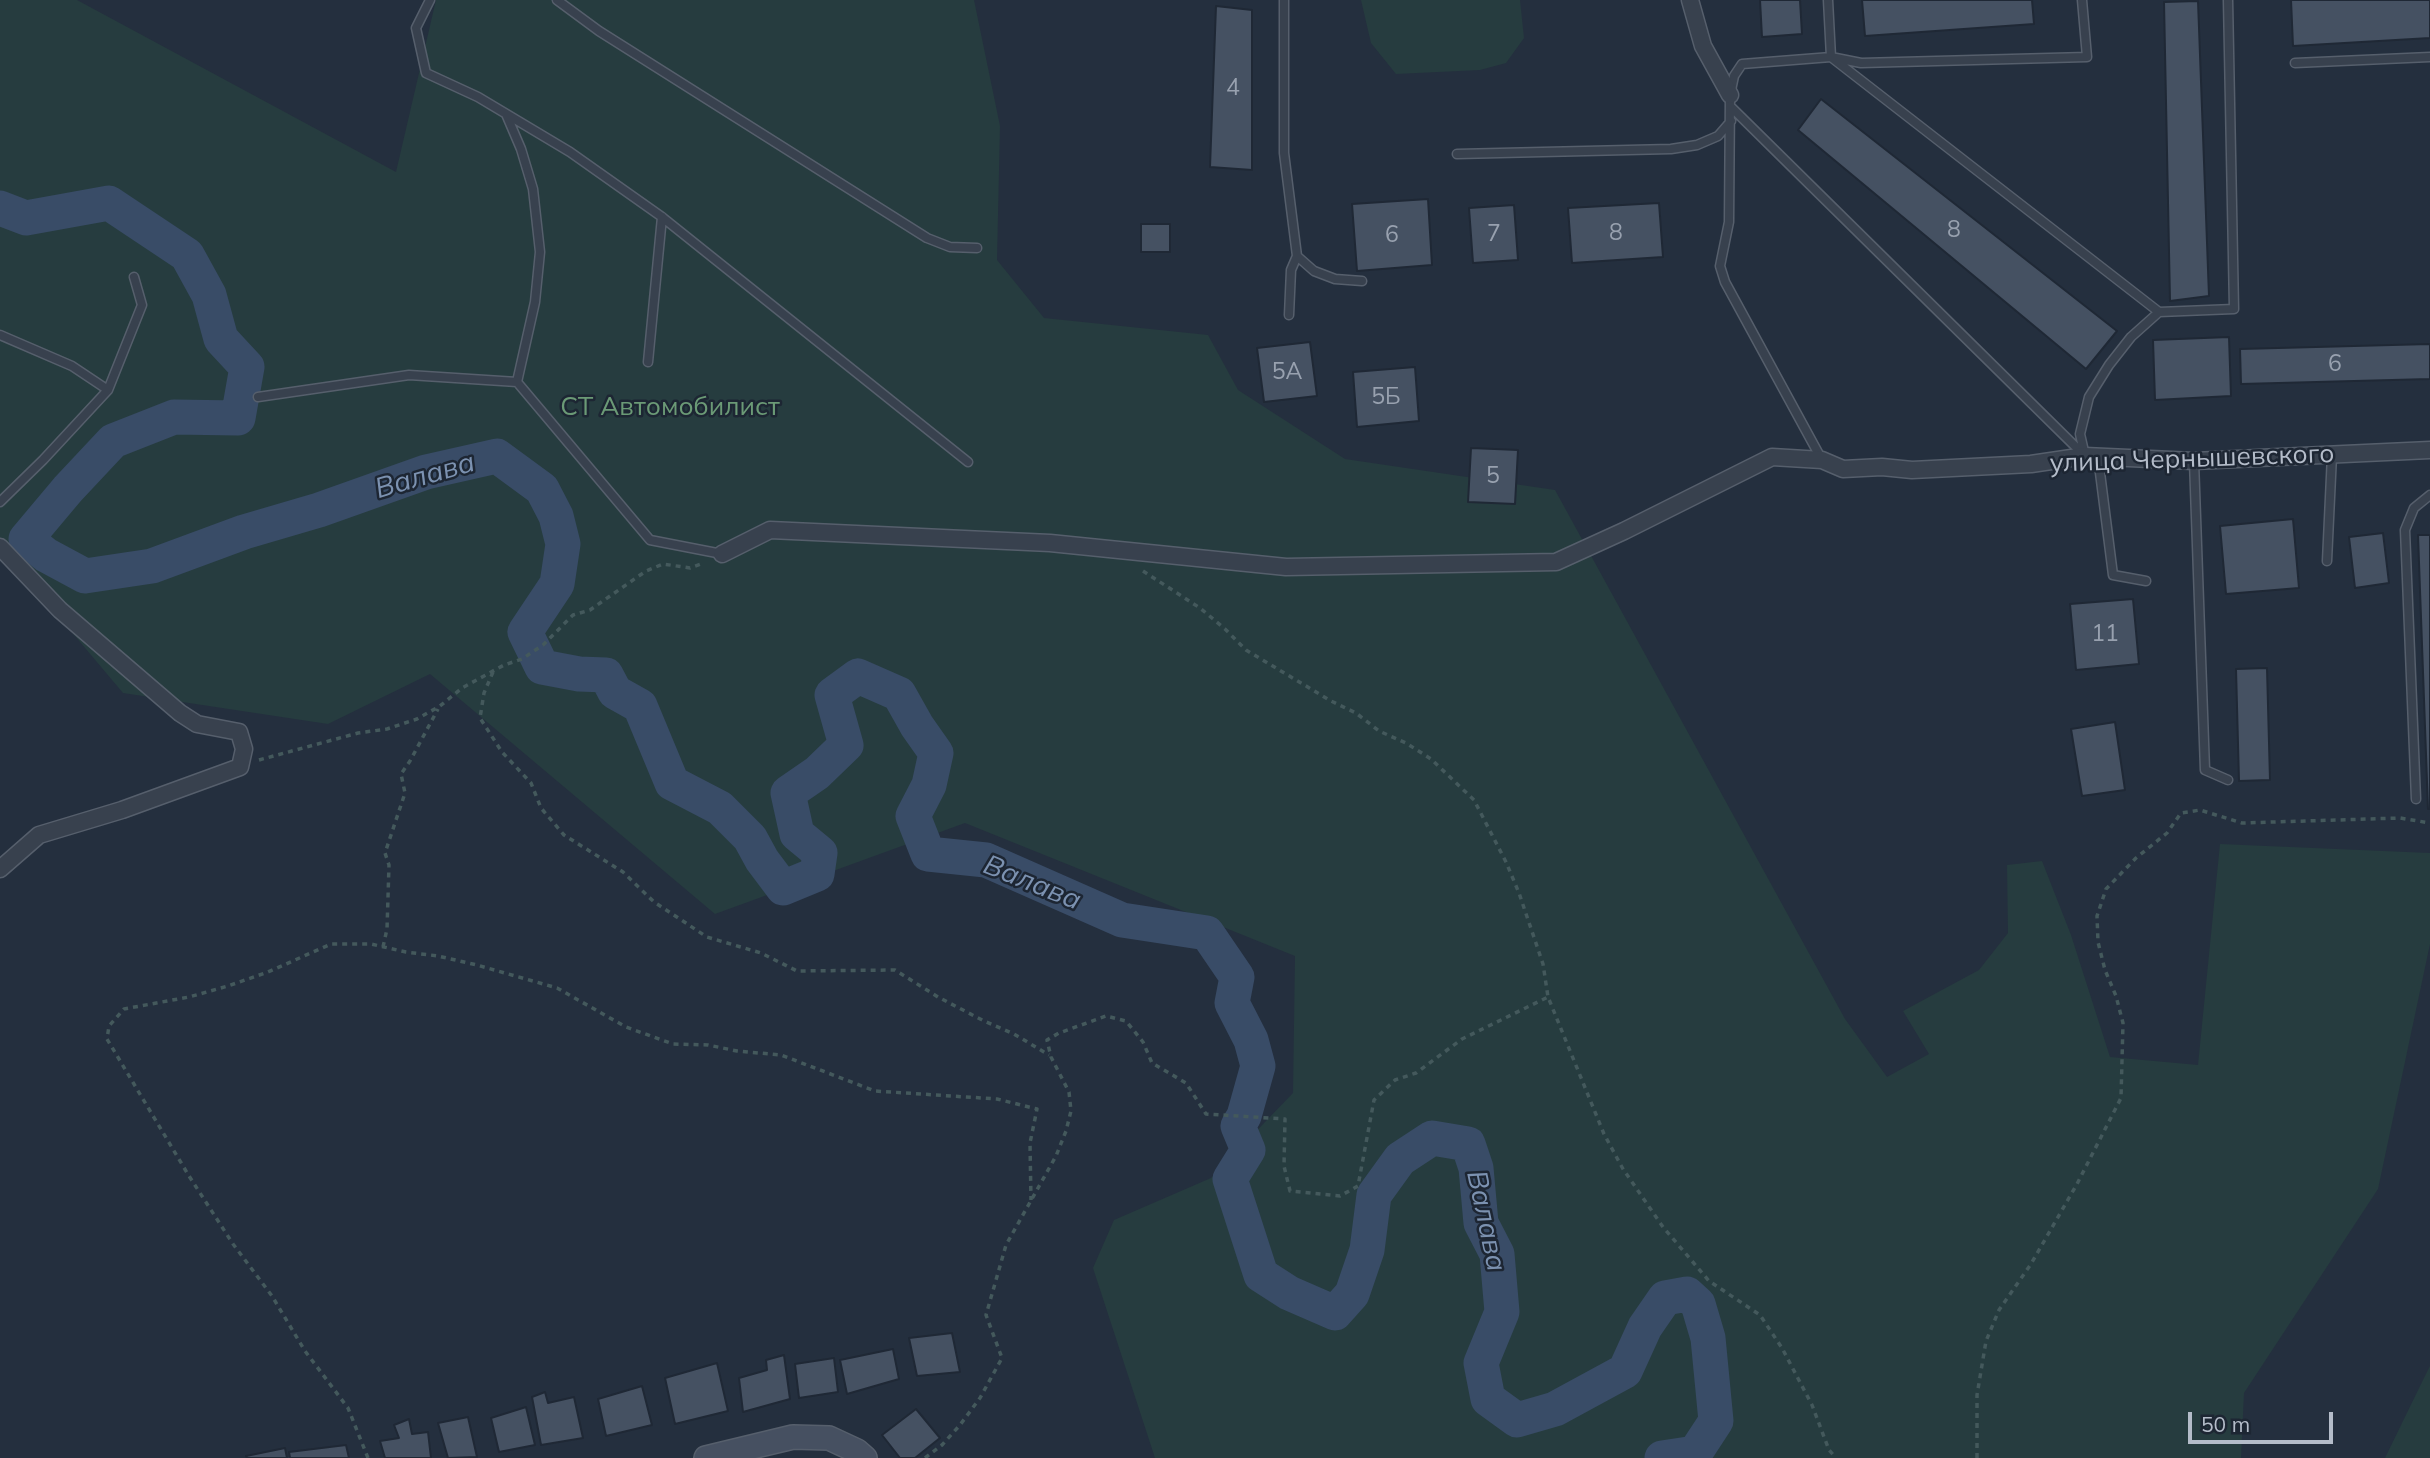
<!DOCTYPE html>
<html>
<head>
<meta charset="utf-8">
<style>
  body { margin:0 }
  #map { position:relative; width:2430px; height:1458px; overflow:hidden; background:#242f3e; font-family:Mulish,sans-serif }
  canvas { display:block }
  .scale { position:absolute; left:2188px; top:1412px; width:145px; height:32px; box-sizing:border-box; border:4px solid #b4bcc9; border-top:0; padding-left:9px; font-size:21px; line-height:24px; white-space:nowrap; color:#b4bcc9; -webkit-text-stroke:5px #1d2633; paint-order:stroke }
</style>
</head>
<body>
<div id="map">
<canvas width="2430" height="1458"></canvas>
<div class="scale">50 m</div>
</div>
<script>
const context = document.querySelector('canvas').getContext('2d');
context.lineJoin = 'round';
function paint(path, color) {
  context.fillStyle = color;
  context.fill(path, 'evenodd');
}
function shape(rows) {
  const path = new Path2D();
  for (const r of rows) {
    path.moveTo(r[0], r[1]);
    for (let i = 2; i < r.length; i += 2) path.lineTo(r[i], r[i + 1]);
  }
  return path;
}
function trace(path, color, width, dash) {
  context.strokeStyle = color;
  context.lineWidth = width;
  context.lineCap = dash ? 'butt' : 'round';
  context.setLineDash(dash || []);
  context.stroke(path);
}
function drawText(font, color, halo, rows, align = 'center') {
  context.font = font + ' Mulish,sans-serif';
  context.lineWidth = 5;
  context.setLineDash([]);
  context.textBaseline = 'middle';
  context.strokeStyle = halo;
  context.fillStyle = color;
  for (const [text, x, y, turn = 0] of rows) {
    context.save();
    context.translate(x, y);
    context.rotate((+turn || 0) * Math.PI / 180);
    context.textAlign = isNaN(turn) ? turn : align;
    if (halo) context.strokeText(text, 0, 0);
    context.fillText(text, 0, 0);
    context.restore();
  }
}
paint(shape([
  [0,0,77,0,396,172,436,0,974,0,1000,126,997,260,1044,318,1208,335,1238,390,1345,459,1555,490,1845,1019,1887,1077,1929,1054,1903,1011,1979,970,2008,933,2007,865,2042,861,2071,935,2110,1057,2198,1065,2220,844,2430,853,2430,944,2378,1189,2244,1393,2241,1458,1155,1458,1093,1268,1114,1220,1211,1178,1293,1093,1295,956,965,823,715,914,430,674,328,724,123,693,0,547],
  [1361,0,1520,0,1524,38,1506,63,1480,70,1396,74,1371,43],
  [2430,1366,2430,1458,2385,1458,2422,1382]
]), '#263c3f');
trace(shape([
  [0,208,26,218,109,203,187,255,209,295,221,339,247,367,238,418,174,417,113,441,68,489,26,539,46,555,85,576,152,566,244,532,319,510,426,472,497,456,542,489,556,516,563,544,557,584,525,632,542,667,579,674,606,675,615,692,640,706,672,783,720,808,750,838,762,860,783,888,817,874,820,853,797,834,788,793,817,773,846,745,832,695,858,676,899,694,917,726,936,753,929,785,913,816,928,854,986,860,1122,920,1207,933,1237,977,1232,1003,1251,1040,1258,1066,1244,1116,1238,1126,1248,1150,1230,1179,1261,1275,1289,1293,1335,1313,1352,1294,1367,1250,1374,1195,1400,1159,1432,1138,1468,1144,1476,1168,1481,1223,1497,1254,1502,1312,1481,1363,1488,1399,1517,1420,1555,1409,1625,1371,1645,1327,1665,1298,1687,1294,1698,1304,1708,1338,1716,1421,1695,1453,1662,1458]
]), '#394c67', 35);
const building = shape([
  [1760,0,1800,0,1802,34,1762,37,1760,0],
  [1862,0,2032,0,2034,24,1865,36,1862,0],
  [2291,0,2430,0,2430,38,2293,46,2291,0],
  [2198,1,2209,296,2170,301,2164,2,2198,1],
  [1216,6,1252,10,1252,170,1210,167,1216,6],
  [1821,99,2117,331,2086,369,1798,130,1821,99],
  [1428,199,1432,265,1357,271,1352,204,1428,199],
  [1659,203,1663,257,1572,263,1568,208,1659,203],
  [1514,205,1518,260,1473,263,1469,208,1514,205],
  [1141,224,1170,224,1170,252,1141,252,1141,224],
  [2229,337,2231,396,2155,400,2153,340,2229,337],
  [1310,342,1317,396,1264,402,1257,348,1310,342],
  [2430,344,2430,379,2241,384,2240,349,2430,344],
  [1415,367,1419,421,1357,427,1353,372,1415,367],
  [1471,448,1518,450,1515,504,1468,502,1471,448],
  [2293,519,2299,588,2226,594,2220,526,2293,519],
  [2383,533,2389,583,2355,588,2349,537,2383,533],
  [2418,535,2430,535,2430,809,2428,809,2418,535],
  [2133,599,2139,664,2076,670,2070,604,2133,599],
  [2267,668,2270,780,2239,781,2236,669,2267,668],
  [2115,722,2125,790,2082,796,2071,729,2115,722],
  [952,1333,960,1372,917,1376,909,1338,952,1333],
  [893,1349,899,1379,847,1394,840,1360,893,1349],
  [784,1355,790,1399,743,1412,739,1378,767,1370,766,1360,784,1355],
  [834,1358,838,1392,799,1398,795,1364,834,1358],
  [717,1363,728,1411,675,1424,665,1378,717,1363],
  [642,1386,652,1425,606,1436,598,1399,642,1386],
  [545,1392,548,1403,574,1397,583,1438,541,1445,532,1397,545,1392],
  [526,1407,535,1445,499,1452,491,1418,526,1407],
  [916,1409,940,1438,915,1458,900,1458,882,1435,916,1409],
  [468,1417,477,1457,448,1458,438,1423,468,1417],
  [409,1419,412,1434,428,1432,431,1458,385,1458,380,1441,399,1438,394,1425,409,1419],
  [346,1445,349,1458,290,1458,289,1452,346,1445],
  [285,1448,287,1458,247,1458,246,1456,285,1448]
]);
paint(building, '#455162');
trace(building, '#1f2835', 2);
const service = shape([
  [430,0,416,28,426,73,478,97,570,152,662,217,968,462],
  [557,0,599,31,927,238,950,247,977,248],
  [1284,0,1284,153,1297,256],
  [1828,0,1831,57,2159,312],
  [2295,63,2430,57],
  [1731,107,2085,456],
  [506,114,521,149,533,189,540,252,535,302,517,382],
  [1457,154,1671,149,1697,145,1718,136,1731,121],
  [1297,256,1314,271,1335,279,1362,281],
  [1289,315,1291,270,1297,256],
  [0,335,72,366,108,390],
  [648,362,662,217],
  [258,397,409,375,517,382,650,540,722,554],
  [2085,456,2080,434,2089,397,2109,365,2131,337,2159,312,2234,309,2228,0],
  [2098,457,2113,575,2146,581],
  [1822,460,1725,282,1720,266,1729,222,1730,95,1734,76,1742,64,1831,57,1861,63,2087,57,2082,0],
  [2194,461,2205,770,2228,780],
  [0,502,43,460,108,390,142,305,134,277],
  [2327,561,2332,455],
  [2416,799,2405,530,2414,508,2430,495]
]);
const minor = shape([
  [1690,0,1703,46,1730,95],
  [0,547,60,610,180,713,197,724,239,732,244,749,240,767,122,810,39,835,0,869],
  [722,554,770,530,1050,543,1286,567,1556,562,1624,531,1772,457,1822,460,1843,469,1882,467,1912,470,2031,464,2085,456,2194,461,2430,450]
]);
const secondary = shape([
  [706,1458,793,1437,829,1438,857,1451,865,1458]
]);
trace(service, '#565f6c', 11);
trace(minor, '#565f6c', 19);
trace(secondary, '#565f6c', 26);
trace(shape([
  [1143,571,1200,608,1225,629,1246,650,1331,701,1356,713,1379,731,1406,743,1431,759,1474,800,1506,862,1519,893,1543,964,1548,997,1604,1134,1623,1169,1663,1227,1709,1281,1760,1315,1782,1348,1812,1405,1829,1450,1836,1458],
  [493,672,484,693,480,718,502,752,531,783,541,808,564,835,623,872,654,902,707,937,761,953,797,971,895,970,938,997,984,1021,1014,1034,1049,1055],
  [259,760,358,733,387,729,417,719,440,706,462,688,504,665,522,659,543,645,573,615,590,610,646,571,663,564,690,568,701,564],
  [383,947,387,929,389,865,385,853,405,793,401,774,410,761,438,709],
  [368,1458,348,1408,305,1351,272,1296,233,1244,189,1176,107,1039,109,1026,124,1009,189,997,228,986,268,972,331,944,371,944,406,952,438,956,477,965,557,988,626,1027,673,1044,708,1045,737,1051,781,1055,875,1091,997,1099,1037,1109,1030,1143,1031,1200],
  [925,1458,942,1445,960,1425,980,1398,1002,1358,986,1315,1006,1245,1056,1156,1066,1131,1071,1111,1069,1092,1051,1057,1047,1040,1059,1033,1106,1016,1126,1021,1143,1042,1152,1063,1186,1083,1206,1114,1285,1119,1284,1166,1290,1191,1340,1196,1358,1186,1374,1100,1395,1080,1416,1073,1462,1039,1548,997],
  [1977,1458,1977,1395,1986,1341,1999,1310,2031,1264,2077,1184,2121,1098,2123,1023,2116,996,2105,970,2098,942,2097,916,2106,889,2136,858,2167,833,2181,813,2200,810,2242,823,2400,818,2430,823]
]), '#44595c', 3.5, [5, 5]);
trace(service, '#38414e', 8);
trace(minor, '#38414e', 16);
trace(secondary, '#465061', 23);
drawText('23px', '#98a1af', null, [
  ["4",1233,88],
  ["8",1954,230],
  ["8",1616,233],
  ["7",1494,234],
  ["6",1392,235],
  ["6",2335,364],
  ["5А",1287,372],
  ["5Б",1386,397],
  ["5",1493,476],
  ["11",2105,634]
]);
drawText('26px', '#6b9a76', '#1d2633', [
  ["СТ Автомобилист",670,407]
]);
drawText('26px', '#b4bcc9', '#1d2633', [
  ["улица Чернышевского",2192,459,-2]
]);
drawText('italic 28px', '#7c92b1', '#1d2633', [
  ["Валава",425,476,-16],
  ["Валава",1032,883,22],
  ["Валава",1486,1221,78]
]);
</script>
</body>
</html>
